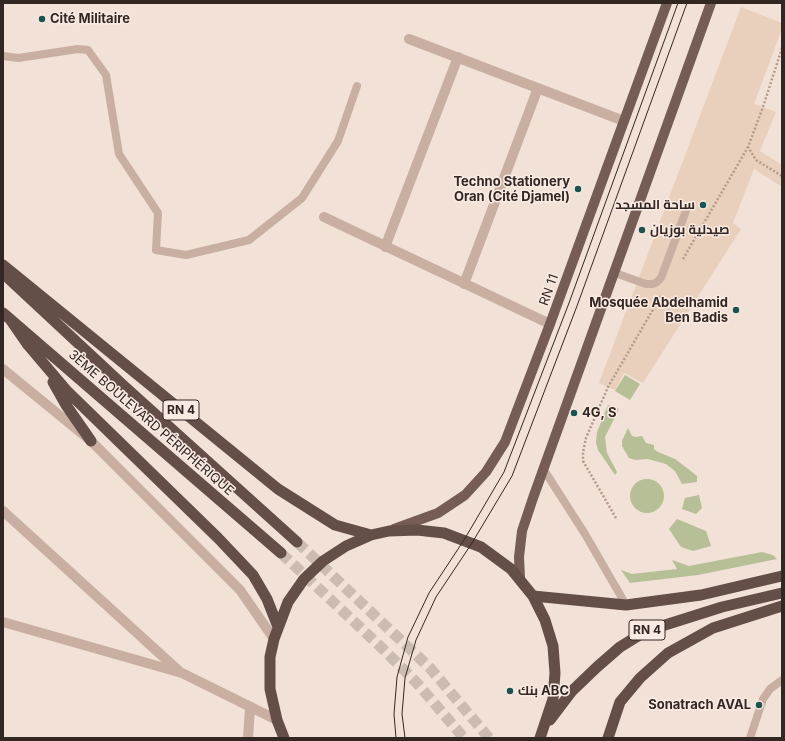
<!DOCTYPE html>
<html>
<head>
<meta charset="utf-8">
<style>
  body { margin:0 }
  #map { position:relative; width:785px; height:741px; overflow:hidden; background:#f1e1d6; font-family:Inter,sans-serif }
  canvas { display:block }
  .frame { position:absolute; inset:0; border:4px solid #332724; pointer-events:none }
</style>
</head>
<body>
<div id="map">
<canvas width="785" height="741"></canvas>
<div class="frame"></div>
</div>
<script>
const context = document.querySelector('canvas').getContext('2d');
context.lineJoin = 'round';
function paint(path, color) {
  context.fillStyle = color;
  context.fill(path, 'evenodd');
}
function shape(rows) {
  const path = new Path2D();
  for (const r of rows) {
    if (r.length === 3) {
      path.moveTo(r[0] + r[2], r[1]);
      path.arc(r[0], r[1], r[2], 0, 2 * Math.PI);
      continue;
    }
    path.moveTo(r[0], r[1]);
    for (let i = 2; i < r.length; i += 2) path.lineTo(r[i], r[i + 1]);
  }
  return path;
}
function trace(path, color, width, dash) {
  context.strokeStyle = color;
  context.lineWidth = width;
  context.lineCap = dash ? 'butt' : 'round';
  context.setLineDash(dash || []);
  context.stroke(path);
}
function drawText(font, color, halo, rows, align = 'center') {
  context.font = font + ' Inter,Cairo,sans-serif';
  context.lineWidth = 3;
  context.setLineDash([]);
  context.textBaseline = 'middle';
  context.strokeStyle = halo;
  context.fillStyle = color;
  for (const [text, x, y, turn = 0] of rows) {
    context.save();
    context.translate(x, y);
    context.rotate((+turn || 0) * Math.PI / 180);
    context.textAlign = isNaN(turn) ? turn : align;
    if (halo) context.strokeText(text, 0, 0);
    context.fillText(text, 0, 0);
    context.restore();
  }
}
paint(shape([
  [625,375,640,384,630,400,615,391],
  [608,405,619,409,605,437,607,453,617,472,615,475,598,450,596,442,597,432],
  [628,428,632,436,636,437,642,436,646,443,654,445,654,449,658,452,675,459,687,468,697,476,697,482,682,484,675,471,666,464,648,459,635,460,629,458,622,446,622,441],
  [647,496,17],
  [699,495,702,508,696,514,682,509,685,498],
  [677,519,706,531,711,546,693,551,681,547,669,529],
  [762,552,773,555,777,559,698,575,630,583,621,570,632,574,677,569,672,560,689,566]
]), '#b6bf96');
paint(shape([
  [741,7,782,23,782,29,754,104,776,112,760,151,782,165,782,187,754,169,733,223,741,229,643,383,624,373,615,390,599,383]
]), '#e9d0bc');
trace(shape([
  [297,542,430,668,489,738],
  [281,553,382,648,417,683,464,738]
]), '#cbbcb2', 11, [11, 5.5]);
trace(shape([
  [782,48,763,107,748,147,756,160,782,176],
  [683,259,748,147],
  [616,518,583,461,583,452,586,438,608,387,662,294]
]), '#b4998c', 2.5, [2, 2]);
trace(shape([
  [3,56,18,58,78,49,88,50,106,75,119,154,158,213,156,250,186,255,249,240,302,198,338,141,357,86],
  [615,273,646,284,653,284,657,282,661,278,687,208],
  [544,470,585,534,626,605],
  [750,738,763,699,770,689,782,680]
]), '#c8afa2', 8);
trace(shape([
  [409,39,624,121],
  [324,217,550,324],
  [385,247,458,57],
  [464,284,538,88],
  [3,369,91,441,240,590,274,639],
  [3,511,180,672],
  [3,622,182,673,277,720],
  [248,738,250,708]
]), '#c8afa2', 10);
trace(shape([
  [394,529,438,513,465,495,486,472,505,442,550,324,667,3],
  [520,578,519,557,522,531,533,498,711,3]
]), '#755c55', 10);
trace(shape([
  [3,265,278,489,335,525,371,535],
  [7,277,124,386,297,542],
  [3,313,281,553],
  [10,319,28,345,67,391,218,538,253,575,267,599,278,627],
  [53,382,66,405,91,441],
  [533,596,626,605,701,595,782,576],
  [550,720,572,691,597,667,620,647,646,631,722,607,782,593],
  [284,738,277,720,270,689,270,657,274,639,288,602,304,579,323,561,346,546,371,535,389,531,417,530,444,533,481,547,511,569,533,596,545,620,553,646,555,673,553,699,540,738],
  [608,738,620,702,640,678,668,653,713,628,782,606]
]), '#644e48', 11);
trace(shape([
  [396,738,394,714,397,677,408,637,429,593,464,540,504,472,569,303,678,3],
  [405,738,402,714,405,678,416,640,436,597,472,543,512,476,577,306,687,3]
]), '#332724', 1);
for (const [x, y, r, color] of [
  [42,19,4,"#1a5451"],
  [578,189,4,"#1a5451"],
  [703,205,4,"#1a5451"],
  [642,230,4,"#1a5451"],
  [736,310,4,"#1a5451"],
  [574,413,4,"#1a5451"],
  [510,691,4,"#1a5451"],
  [759,705,4,"#1a5451"]
]) {
  const dot = new Path2D();
  dot.arc(x, y, r, 0, 2 * Math.PI);
  context.fillStyle = color;
  context.fill(dot);
  trace(dot, '#f9ebe2', 1.5);
}
for (const [x, y, w] of [
  [181,410,36],
  [647,630,36]
]) {
  const box = new Path2D();
  box.roundRect(x - w / 2, y - 10, w, 20, 3);
  context.fillStyle = '#f9ebe2';
  context.fill(box);
  trace(box, '#332724', 1);
}
drawText('bold 12px', '#332724', null, [
  ["RN 4",181,410],
  ["RN 4",647,630]
]);
drawText('bold 13px', '#332724', '#f9ebe2', [
  ["Cité Militaire",50,19],
  ["Techno Stationery",570,182,"right"],
  ["Oran (Cité Djamel)",570,197,"right"],
  ["ساحة المسجد",695,205,"right"],
  ["صيدلية بوزيان",650,230],
  ["Mosquée Abdelhamid",728,303,"right"],
  ["Ben Badis",728,318,"right"],
  ["4G, S",582,413],
  ["بنك ABC",518,691],
  ["Sonatrach AVAL",751,705,"right"]
], 'left');
drawText('13px', '#332724', '#f9ebe2', [
  ["RN 11",549,290,-70],
  ["3ÈME BOULEVARD PÉRIPHÉRIQUE",151,423,41]
]);
</script>
</body>
</html>
